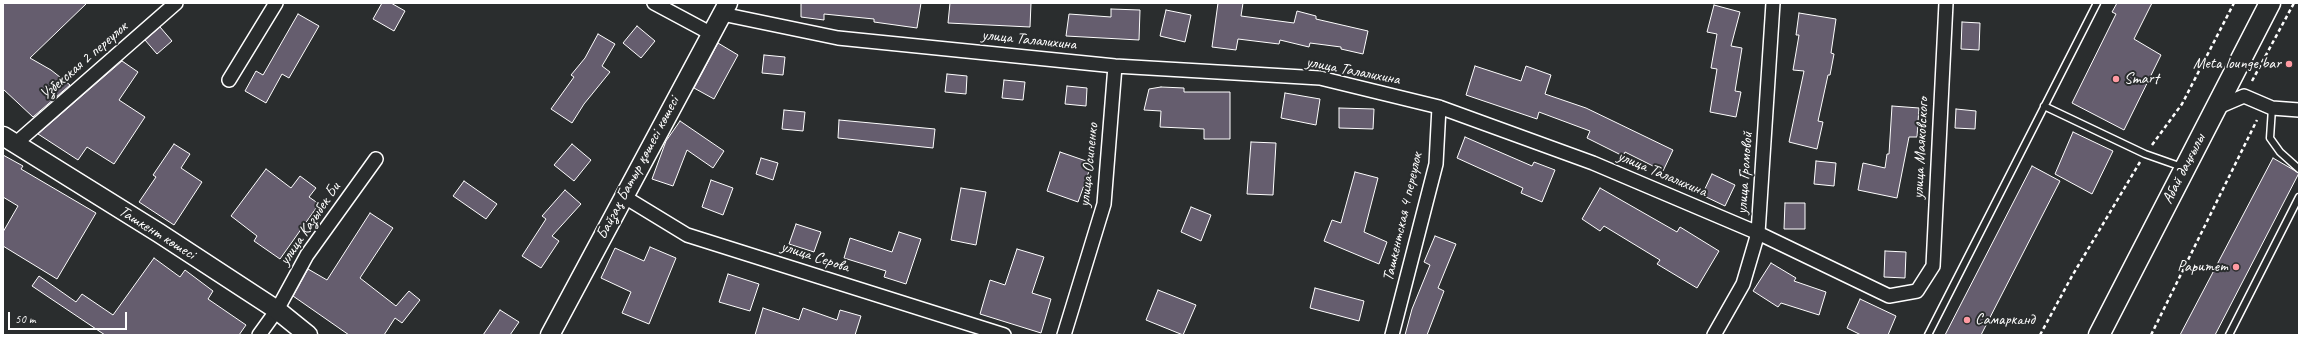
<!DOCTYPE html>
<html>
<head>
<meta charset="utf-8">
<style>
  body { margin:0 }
  #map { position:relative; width:2302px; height:338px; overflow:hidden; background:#2a2d2e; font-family:Caveat,sans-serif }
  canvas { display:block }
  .frame { position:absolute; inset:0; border:4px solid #fff; pointer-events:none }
  .scale { position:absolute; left:8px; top:312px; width:119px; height:18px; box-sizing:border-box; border:2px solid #fff; border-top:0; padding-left:5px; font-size:12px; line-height:14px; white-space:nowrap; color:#fff; -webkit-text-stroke:3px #2a2d2e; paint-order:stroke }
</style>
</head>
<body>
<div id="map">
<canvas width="2302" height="338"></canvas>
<div class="frame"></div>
<div class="scale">50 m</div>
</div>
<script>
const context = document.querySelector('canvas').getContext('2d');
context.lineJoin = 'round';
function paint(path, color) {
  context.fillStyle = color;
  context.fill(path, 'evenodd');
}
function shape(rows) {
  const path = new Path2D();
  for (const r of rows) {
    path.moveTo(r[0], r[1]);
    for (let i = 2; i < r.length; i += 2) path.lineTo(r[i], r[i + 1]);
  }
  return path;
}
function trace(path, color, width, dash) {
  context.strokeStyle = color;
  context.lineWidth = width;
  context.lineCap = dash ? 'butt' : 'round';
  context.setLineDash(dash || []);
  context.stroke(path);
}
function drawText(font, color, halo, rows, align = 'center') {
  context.font = font + ' Caveat,sans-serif';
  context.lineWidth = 4;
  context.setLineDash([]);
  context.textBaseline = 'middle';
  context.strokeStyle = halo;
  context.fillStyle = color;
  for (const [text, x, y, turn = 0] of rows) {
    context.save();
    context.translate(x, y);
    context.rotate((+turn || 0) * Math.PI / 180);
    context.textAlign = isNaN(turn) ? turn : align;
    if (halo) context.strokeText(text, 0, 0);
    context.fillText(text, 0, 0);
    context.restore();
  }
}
const building = shape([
  [3,3,87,3,30,58,51,70,70,85,33,117,3,89,3,3],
  [382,3,391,3,405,11,394,31,373,19,382,3],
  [801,3,921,3,917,28,874,22,874,19,824,14,824,20,801,17,801,3],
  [950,3,1031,3,1030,27,948,23,950,3],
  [1218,3,1243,3,1241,16,1294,23,1297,11,1316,16,1316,19,1368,31,1363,54,1341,49,1341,47,1310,43,1309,47,1280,40,1279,44,1238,39,1236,50,1212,47,1218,3],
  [2117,3,2152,3,2134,39,2161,55,2124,130,2072,103,2116,14,2112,12,2117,3],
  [1714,5,1740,12,1731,46,1742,48,1735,91,1741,92,1736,117,1710,112,1717,69,1711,68,1717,34,1707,32,1714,5],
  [1111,9,1140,10,1139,40,1066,36,1069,14,1111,17,1111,9],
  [1166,10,1191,15,1185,42,1160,36,1166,10],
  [1799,13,1836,19,1831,53,1834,54,1830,75,1828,75,1818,121,1823,122,1817,149,1789,142,1804,71,1793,70,1799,35,1796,35,1799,13],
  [298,14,319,26,289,78,282,74,266,103,245,91,256,71,263,75,298,14],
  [1962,22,1980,23,1979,50,1961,49,1962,22],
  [637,26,655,41,641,58,623,43,637,26],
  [160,27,172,41,157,54,145,40,160,27],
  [598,34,615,44,602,66,610,72,584,104,572,123,551,109,574,77,571,75,585,58,598,34],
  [718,43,738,55,714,99,694,88,718,43],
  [764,55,785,57,783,75,762,73,764,55],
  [122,61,138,72,119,100,145,117,114,164,87,147,78,160,38,134,122,61],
  [1475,66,1521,81,1526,66,1551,75,1545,94,1586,108,1673,150,1663,171,1625,152,1623,156,1587,138,1590,131,1539,112,1537,119,1466,95,1475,66],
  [947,74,967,76,966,94,945,92,947,74],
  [1004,80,1025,82,1023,100,1002,98,1004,80],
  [1067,86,1087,88,1086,106,1065,104,1067,86],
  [1161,87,1184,88,1184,92,1230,92,1230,139,1204,139,1204,129,1160,127,1161,111,1144,110,1149,89,1161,87],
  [1285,93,1320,99,1316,125,1281,118,1285,93],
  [1892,106,1919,108,1917,137,1909,137,1897,198,1858,190,1863,163,1885,168,1887,154,1889,154,1892,106],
  [1339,108,1374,109,1373,129,1339,128,1339,108],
  [1956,109,1976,111,1975,129,1955,128,1956,109],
  [784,110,805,112,803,131,782,129,784,110],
  [839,120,935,129,933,148,838,138,839,120],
  [680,121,724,151,713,168,687,150,673,186,652,179,666,141,680,121],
  [2073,132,2113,151,2092,194,2055,174,2073,132],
  [1465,137,1532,166,1534,162,1555,170,1542,202,1521,193,1523,188,1457,158,1465,137],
  [1251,142,1276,143,1273,195,1247,194,1251,142],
  [174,144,190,154,181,168,202,182,174,225,139,202,156,177,153,175,174,144],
  [572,144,591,160,574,181,554,165,572,144],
  [1060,152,1092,163,1078,202,1047,191,1060,152],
  [3,155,23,166,21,169,96,213,57,279,3,246,3,232,18,206,3,197,3,155],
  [761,158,778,163,773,180,756,174,761,158],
  [2273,158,2299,173,2215,335,2180,335,2273,158],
  [1816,161,1836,163,1834,186,1814,184,1816,161],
  [2032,166,2060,181,1981,335,1945,335,2032,166],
  [266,169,291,188,300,176,316,188,309,197,319,204,280,259,254,241,257,236,231,216,266,169],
  [1355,172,1378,178,1364,232,1387,242,1379,264,1324,241,1332,220,1341,223,1355,172],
  [1712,174,1735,185,1725,206,1702,195,1712,174],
  [711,180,733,188,723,215,702,207,711,180],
  [464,181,497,204,486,219,453,196,464,181],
  [961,188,986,192,976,245,951,240,961,188],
  [1600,188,1677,232,1680,227,1719,251,1697,288,1657,264,1660,260,1604,226,1600,231,1582,219,1600,188],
  [565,190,581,204,552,236,559,241,541,268,522,256,546,219,542,216,565,190],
  [1785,203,1805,203,1805,229,1784,229,1785,203],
  [1191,207,1211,215,1201,241,1181,232,1191,207],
  [370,213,393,228,360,278,396,306,409,291,420,300,402,323,395,318,384,335,349,335,293,296,308,269,327,280,370,213],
  [796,224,821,232,814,252,789,244,796,224],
  [899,232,921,239,906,284,884,277,886,271,844,258,850,238,892,252,899,232],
  [1435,236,1456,244,1438,288,1444,291,1427,335,1405,335,1412,309,1430,265,1424,262,1435,236],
  [650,247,676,258,649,324,622,313,631,292,601,278,615,248,644,261,650,247],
  [1017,249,1044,257,1032,293,1051,299,1041,333,980,314,990,280,1005,285,1017,249],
  [1885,251,1906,252,1905,278,1884,277,1885,251],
  [154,258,180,277,185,270,213,291,208,299,246,325,239,335,105,335,32,286,39,276,76,302,82,294,113,315,154,258],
  [1771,263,1796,278,1794,281,1826,292,1819,315,1781,303,1778,307,1753,291,1771,263],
  [728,274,759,284,750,311,719,302,728,274],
  [1315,288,1364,301,1359,321,1310,308,1315,288],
  [1158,290,1196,305,1183,335,1146,320,1158,290],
  [1860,299,1896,316,1888,335,1861,335,1847,328,1860,299],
  [763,308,799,320,803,308,837,320,840,310,861,316,855,335,755,335,763,308],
  [500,310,519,322,510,335,483,335,500,310]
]);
paint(building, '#655d6e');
trace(building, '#fff', 1);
const lane = shape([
  [2044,106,2145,154,2182,167],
  [2272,108,2270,138,2280,152,2299,169],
  [1928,335,2097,3],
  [2229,335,2299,197]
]);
const street = shape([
  [654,3,710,33],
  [722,14,838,38,1115,66,1320,78,1439,107,1593,163,1758,233,1889,296,1917,291,1933,266,1946,3],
  [229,80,276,3],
  [2216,108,2244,96,2272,108,2299,110],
  [15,144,176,3],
  [623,196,687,235,1004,335],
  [259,335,277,310,307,255,376,159],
  [1064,335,1104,204,1115,66],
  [1392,335,1436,164,1439,107],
  [1714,335,1743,284,1758,233,1773,3]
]);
const secondary = shape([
  [3,136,159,233,277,310,308,335],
  [550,335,728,3]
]);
const primary = shape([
  [2099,335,2270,3]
]);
trace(lane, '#fff', 9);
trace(street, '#fff', 16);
trace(secondary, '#fff', 21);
trace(primary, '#fff', 23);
trace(shape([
  [2252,81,2294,3],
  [2152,145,2182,104,2234,3],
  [2040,335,2072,276,2140,162],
  [2151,335,2257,120]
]), '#fff', 2.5, [4, 3]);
trace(lane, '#2a2d2e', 6);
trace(street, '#2a2d2e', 13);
trace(secondary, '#2a2d2e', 18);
trace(primary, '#2a2d2e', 20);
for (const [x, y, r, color] of [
  [2289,64,4,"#ff9aa2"],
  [2116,79,4,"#ff9aa2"],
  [2236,267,4,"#ff9aa2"],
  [1967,320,4,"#ff9aa2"]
]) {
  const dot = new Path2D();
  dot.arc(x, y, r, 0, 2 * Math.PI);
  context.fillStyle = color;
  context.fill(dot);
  trace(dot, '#2a2d2e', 1.5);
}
drawText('16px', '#fff', '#2a2d2e', [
  ["улица Талалихина",1029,40,6],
  ["Узбекская 2 переулок",84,61,-41],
  ["улица Талалихина",1353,71,11],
  ["улица Маяковского",1921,148,-87],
  ["улица Осипенко",1089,165,-84],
  ["Байзақ Батыр қөшесі көшесі",638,168,-62],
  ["Абай даңғылы",2184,169,-63],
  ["улица Громовой",1745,173,-86],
  ["улица Талалихина",1662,174,23],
  ["Ташкентская 4 переулок",1403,217,-77],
  ["улица Казыбек Би",310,224,-56],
  ["Ташкент көшесі",157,233,32],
  ["улица Серова",815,257,18]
]);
drawText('16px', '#fff', '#2a2d2e', [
  ["Meta lounge bar",2281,64],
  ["Smart",2124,79,"left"],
  ["Раритет",2228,267],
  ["Самарканд",1975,320,"left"]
], 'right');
</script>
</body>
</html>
